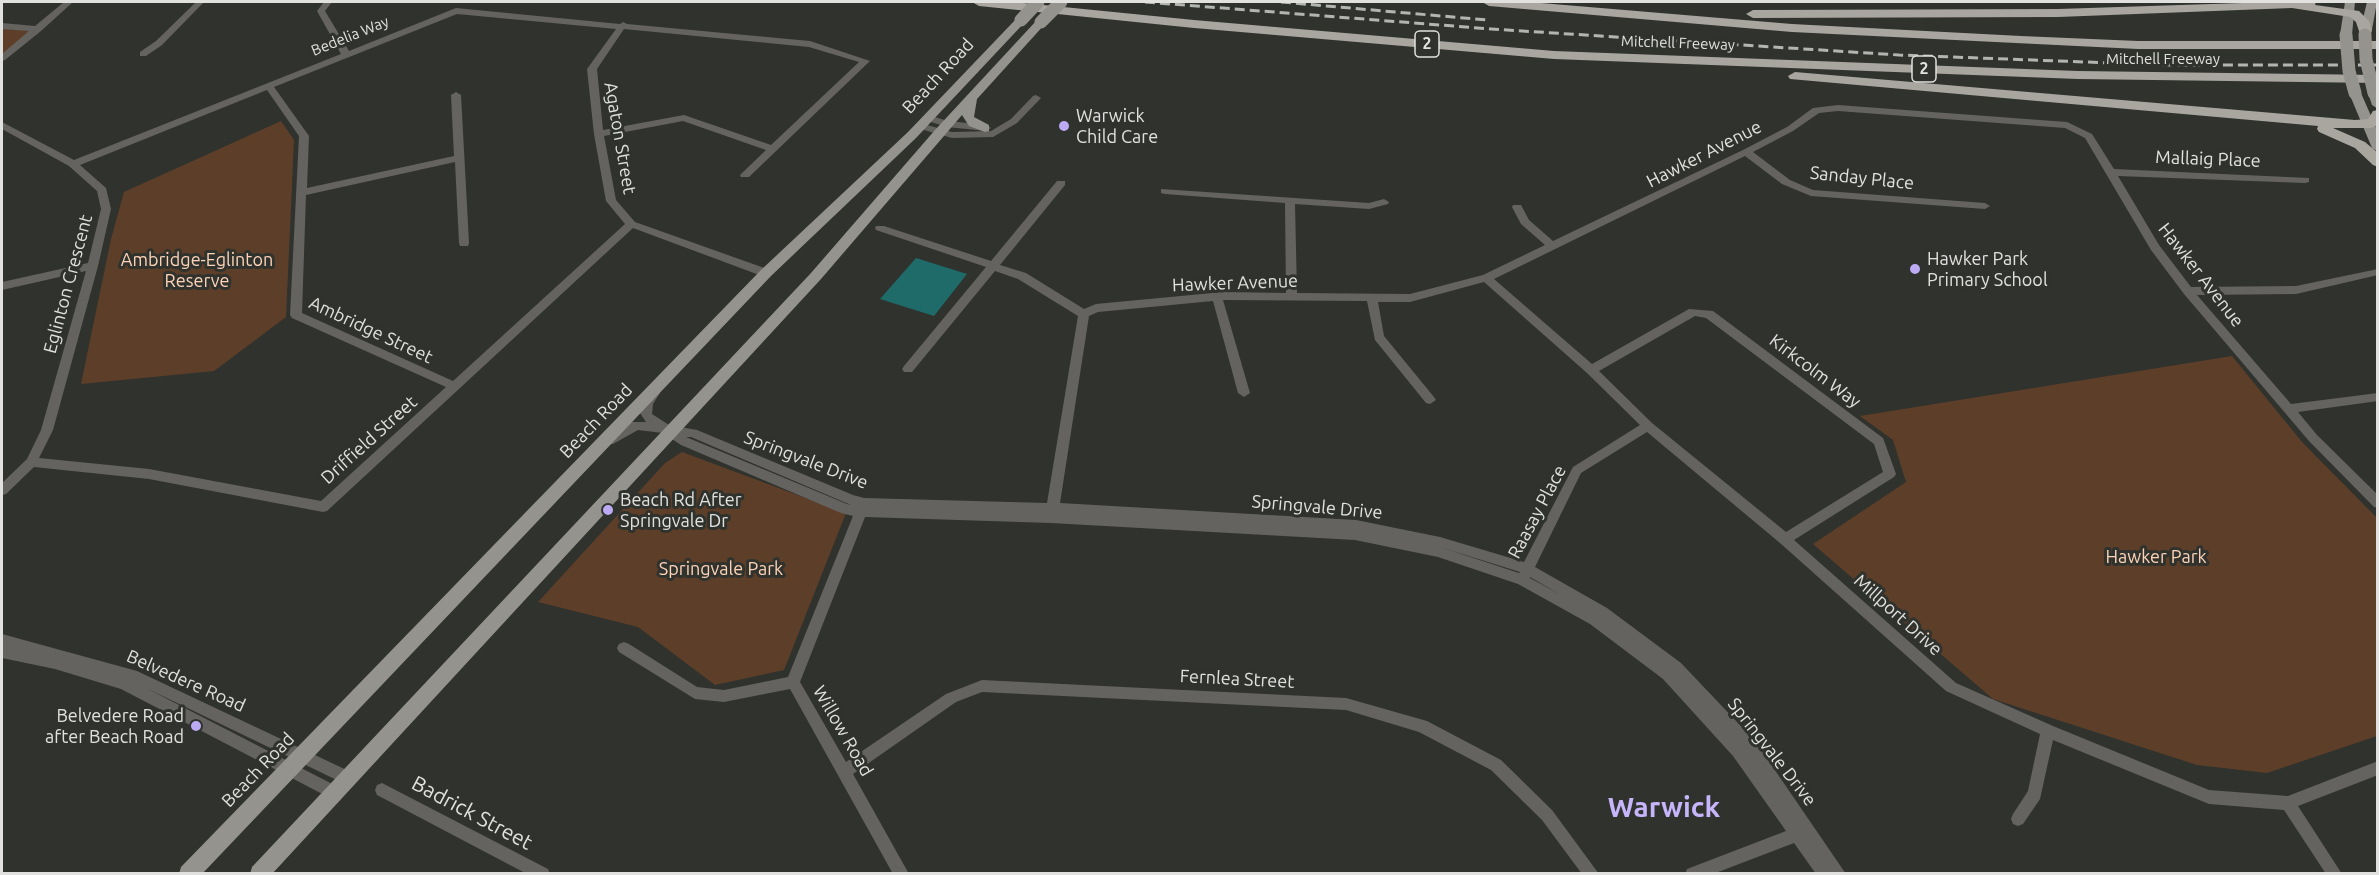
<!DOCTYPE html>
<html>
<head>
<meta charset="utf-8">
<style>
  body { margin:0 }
  #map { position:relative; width:2379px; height:875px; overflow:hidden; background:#30322d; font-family:Ubuntu,sans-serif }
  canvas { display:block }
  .frame { position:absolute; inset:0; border:3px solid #e1e2df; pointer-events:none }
</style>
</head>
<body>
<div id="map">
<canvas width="2379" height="875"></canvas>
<div class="frame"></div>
</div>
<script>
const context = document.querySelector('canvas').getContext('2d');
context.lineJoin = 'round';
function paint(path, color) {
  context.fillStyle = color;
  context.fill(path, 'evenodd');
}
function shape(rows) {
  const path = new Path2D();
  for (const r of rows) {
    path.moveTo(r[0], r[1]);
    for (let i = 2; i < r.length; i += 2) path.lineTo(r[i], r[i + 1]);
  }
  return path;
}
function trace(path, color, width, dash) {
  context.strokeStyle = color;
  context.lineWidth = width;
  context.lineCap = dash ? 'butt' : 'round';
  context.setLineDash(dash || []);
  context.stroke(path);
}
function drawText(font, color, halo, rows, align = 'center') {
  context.font = font + ' Ubuntu,sans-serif';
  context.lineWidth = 6;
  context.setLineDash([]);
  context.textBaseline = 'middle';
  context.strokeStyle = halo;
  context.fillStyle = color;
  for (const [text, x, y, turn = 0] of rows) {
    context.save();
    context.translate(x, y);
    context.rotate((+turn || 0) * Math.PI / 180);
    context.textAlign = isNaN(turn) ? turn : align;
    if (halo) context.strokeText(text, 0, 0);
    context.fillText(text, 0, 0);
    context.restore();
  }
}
paint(shape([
  [2,26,38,29,2,58],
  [281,121,294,140,286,317,214,371,81,384,111,239,124,192],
  [2232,356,2302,442,2377,518,2377,736,2267,773,2197,765,1993,699,1813,544,1906,482,1893,440,1860,416],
  [682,452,846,513,784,670,715,685,638,627,538,602,665,463]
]), '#5d3f29');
paint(shape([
  [916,258,967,274,934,316,880,299]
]), '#1e6b69');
paint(shape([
  [64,2,73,2,41,31,5,60,2,61,2,54,29,31,2,29,2,23,35,26,64,2],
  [196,2,204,2,162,45,146,56,140,56,140,52,156,41,196,2],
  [324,2,332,2,325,11,349,51,456,8,620,24,623,22,627,24,810,41,870,61,749,177,741,177,740,175,766,150,683,121,604,136,616,200,635,222,770,270,771,273,770,276,762,276,633,228,327,511,323,512,149,479,34,467,6,494,2,495,2,483,27,459,41,430,86,271,2,290,2,282,88,263,101,209,97,191,69,166,2,129,2,122,74,160,341,54,317,11,324,2],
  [457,14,616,29,587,69,594,134,606,201,625,224,453,381,302,313,306,195,455,162,459,243,460,246,468,246,469,243,461,95,456,92,451,95,454,156,307,188,309,136,274,87,457,14],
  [624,29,809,47,859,62,771,145,684,115,603,130,597,69,624,29],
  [267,90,299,136,290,315,292,318,446,387,321,501,149,469,39,458,53,430,98,266,111,209,106,188,80,165,267,90],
  [1036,95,1041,98,1017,123,993,137,952,138,917,128,915,126,920,123,952,132,991,131,1011,119,1033,96,1036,95],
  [1838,105,2067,122,2092,134,2114,169,2309,178,2309,182,2305,183,2118,176,2159,245,2191,287,2296,286,2378,269,2378,275,2296,294,2197,295,2291,404,2378,393,2378,401,2298,412,2317,435,2378,495,2378,508,2374,507,2309,441,2184,294,2151,250,2085,138,2065,128,1838,111,1819,113,1793,131,1753,152,1790,180,1813,190,1985,203,1990,206,1985,209,1811,196,1782,184,1745,156,1494,279,1592,364,1689,309,1713,311,1883,438,1896,474,1894,477,1794,540,1956,683,2053,726,2209,790,2288,796,2378,761,2378,775,2298,806,2342,874,2326,874,2284,810,2209,804,2053,740,2040,799,2023,824,2018,826,2013,824,2011,819,2013,814,2028,791,2040,734,1946,691,1780,543,1647,432,1581,473,1535,567,1607,608,1681,663,1755,741,1846,874,1816,874,1794,843,1713,874,1685,874,1687,869,1786,831,1733,756,1663,679,1590,624,1518,584,1438,557,1355,540,1051,523,865,517,800,682,846,762,946,694,982,680,1346,698,1427,721,1501,760,1552,810,1599,874,1582,874,1542,820,1491,770,1419,732,1346,710,982,692,956,702,853,774,909,874,893,874,790,689,724,702,695,699,619,652,617,648,619,644,624,642,629,644,697,687,724,690,788,677,853,516,841,513,681,445,663,433,638,430,613,444,605,444,603,441,605,438,632,422,646,422,640,413,641,403,650,390,654,389,660,393,653,404,652,414,669,425,697,430,853,495,864,498,1047,503,1078,316,1018,279,995,271,912,372,904,372,902,369,904,366,986,267,876,230,875,228,876,226,884,226,991,261,1057,181,1065,181,1065,185,1000,265,1026,273,1084,309,1096,304,1223,292,1286,293,1285,203,1165,194,1161,193,1161,189,1369,203,1384,199,1389,202,1388,204,1369,209,1295,204,1297,293,1410,294,1483,275,1545,245,1521,224,1512,207,1513,205,1521,205,1529,220,1553,241,1743,150,1787,127,1813,108,1838,105],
  [1484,282,1587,373,1640,425,1573,467,1524,562,1440,537,1356,520,1060,503,1089,316,1098,312,1213,301,1238,393,1244,397,1250,393,1223,300,1367,301,1375,340,1426,403,1430,404,1436,400,1434,397,1384,336,1378,302,1410,302,1484,282],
  [1695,316,1706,318,1874,444,1883,472,1786,532,1652,423,1599,371,1695,316],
  [686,437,691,437,851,505,847,504,686,437],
  [1440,547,1520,572,1519,573,1440,547],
  [1530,577,1561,595,1530,578,1530,577],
  [928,115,948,121,986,125,991,128,986,131,947,127,925,120,923,118,928,115],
  [2,634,137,671,353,773,355,778,353,783,348,785,343,783,146,688,340,788,342,793,340,798,335,800,330,798,121,689,55,669,2,658,2,646,4,646,2,646,2,634],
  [382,783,548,869,550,874,527,874,377,795,375,790,377,785,382,783]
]), '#646360');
paint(shape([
  [2345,2,2355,2,2352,35,2346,38,2340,35,2345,2],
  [2367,2,2377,2,2371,35,2365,38,2359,35,2367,2],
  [1021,17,1025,18,1025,22,916,138,771,276,202,874,179,874,181,867,761,270,908,132,1017,18,1021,17],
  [1041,19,1047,22,1045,24,977,99,974,117,989,125,989,131,985,132,969,126,962,115,821,279,272,874,250,874,252,867,811,273,935,130,1037,20,1041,19],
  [2355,89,2361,93,2378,132,2378,152,2372,148,2349,93,2355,89],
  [2374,89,2378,90,2378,109,2372,105,2368,93,2374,89]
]), '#95938e');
paint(shape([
  [972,2,1013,2,1194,20,1554,51,2078,71,2378,75,2378,83,2078,79,1554,59,1194,28,979,6,972,2],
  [1482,2,1529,2,1792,24,2021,36,2138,41,2378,41,2378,49,2138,49,1792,32,1489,6,1482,2],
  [2273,2,2316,2,2315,5,2359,11,2369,21,2372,31,2365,35,2360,34,2356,22,2350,17,2292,8,2058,17,1753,18,1746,14,1753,10,2058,9,2273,2],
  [1795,72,2355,120,2368,119,2373,111,2378,110,2378,125,2371,128,2333,128,2365,142,2378,153,2378,167,2373,165,2355,148,2319,132,2317,129,2318,126,1790,79,1788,76,1795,72]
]), '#a8a69f');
trace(shape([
  [1145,2,1491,29,1899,55,2165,65,2378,65],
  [1281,2,1487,20]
]), '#b4b5b1', 3, [10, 5]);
trace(shape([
  [1021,20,1038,2],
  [1041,22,1061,2],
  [2346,35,2349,71,2355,93],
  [2365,35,2366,59,2374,93]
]), '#95938e', 13);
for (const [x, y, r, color] of [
  [1064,126,6,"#bcaaf5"],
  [1915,269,6,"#bcaaf5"],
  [608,510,6,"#bcaaf5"],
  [196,726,6,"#bcaaf5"]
]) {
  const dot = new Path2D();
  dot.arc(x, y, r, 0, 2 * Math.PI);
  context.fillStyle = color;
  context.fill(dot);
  trace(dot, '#30322d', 2);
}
drawText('15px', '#e1e2df', '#30322d', [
  ["Bedelia Way",350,36,-22],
  ["Mitchell Freeway",1678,43,2],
  ["Mitchell Freeway",2163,59]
]);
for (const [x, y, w] of [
  [1427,44,24],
  [1924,69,24]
]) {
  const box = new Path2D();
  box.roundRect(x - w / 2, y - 13, w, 26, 4.5);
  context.fillStyle = '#30322d';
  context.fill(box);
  trace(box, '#e1e2df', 1.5);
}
drawText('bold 16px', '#e1e2df', null, [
  ["2",1427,44],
  ["2",1924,69]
]);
drawText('18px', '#e1e2df', '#30322d', [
  ["Beach Road",938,76,-47],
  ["Agaton Street",620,138,80],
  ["Hawker Avenue",1704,154,-27],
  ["Mallaig Place",2208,159,2],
  ["Sanday Place",1862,178,6],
  ["Hawker Avenue",2201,275,52],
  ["Hawker Avenue",1235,283,-2],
  ["Eglinton Crescent",68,284,-75],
  ["Ambridge Street",371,330,25],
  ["Kirkcolm Way",1815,371,37],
  ["Beach Road",596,421,-46],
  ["Driffield Street",369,440,-42],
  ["Springvale Drive",806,460,21],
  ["Springvale Drive",1317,507,5],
  ["Raasay Place",1537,512,-62],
  ["Millport Drive",1898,615,42],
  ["Fernlea Street",1237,679,3],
  ["Belvedere Road",186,681,24],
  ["Willow Road",843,731,60],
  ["Springvale Drive",1772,752,52],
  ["Beach Road",258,770,-46]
]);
drawText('18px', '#e1e2df', '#30322d', [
  ["Warwick",1076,116],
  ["Child Care",1076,137],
  ["Hawker Park",1927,259],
  ["Primary School",1927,280],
  ["Beach Rd After",620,500],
  ["Springvale Dr",620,521],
  ["Belvedere Road",184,716,"right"],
  ["after Beach Road",184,737,"right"]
], 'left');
drawText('18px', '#fed3b7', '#30322d', [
  ["Ambridge-Eglinton",197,260],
  ["Reserve",197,281],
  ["Hawker Park",2156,557],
  ["Springvale Park",721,569]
]);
drawText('21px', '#e1e2df', '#30322d', [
  ["Badrick Street",472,813,28]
]);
drawText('bold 28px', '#c6b5fb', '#30322d', [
  ["Warwick",1664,808]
]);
</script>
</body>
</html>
